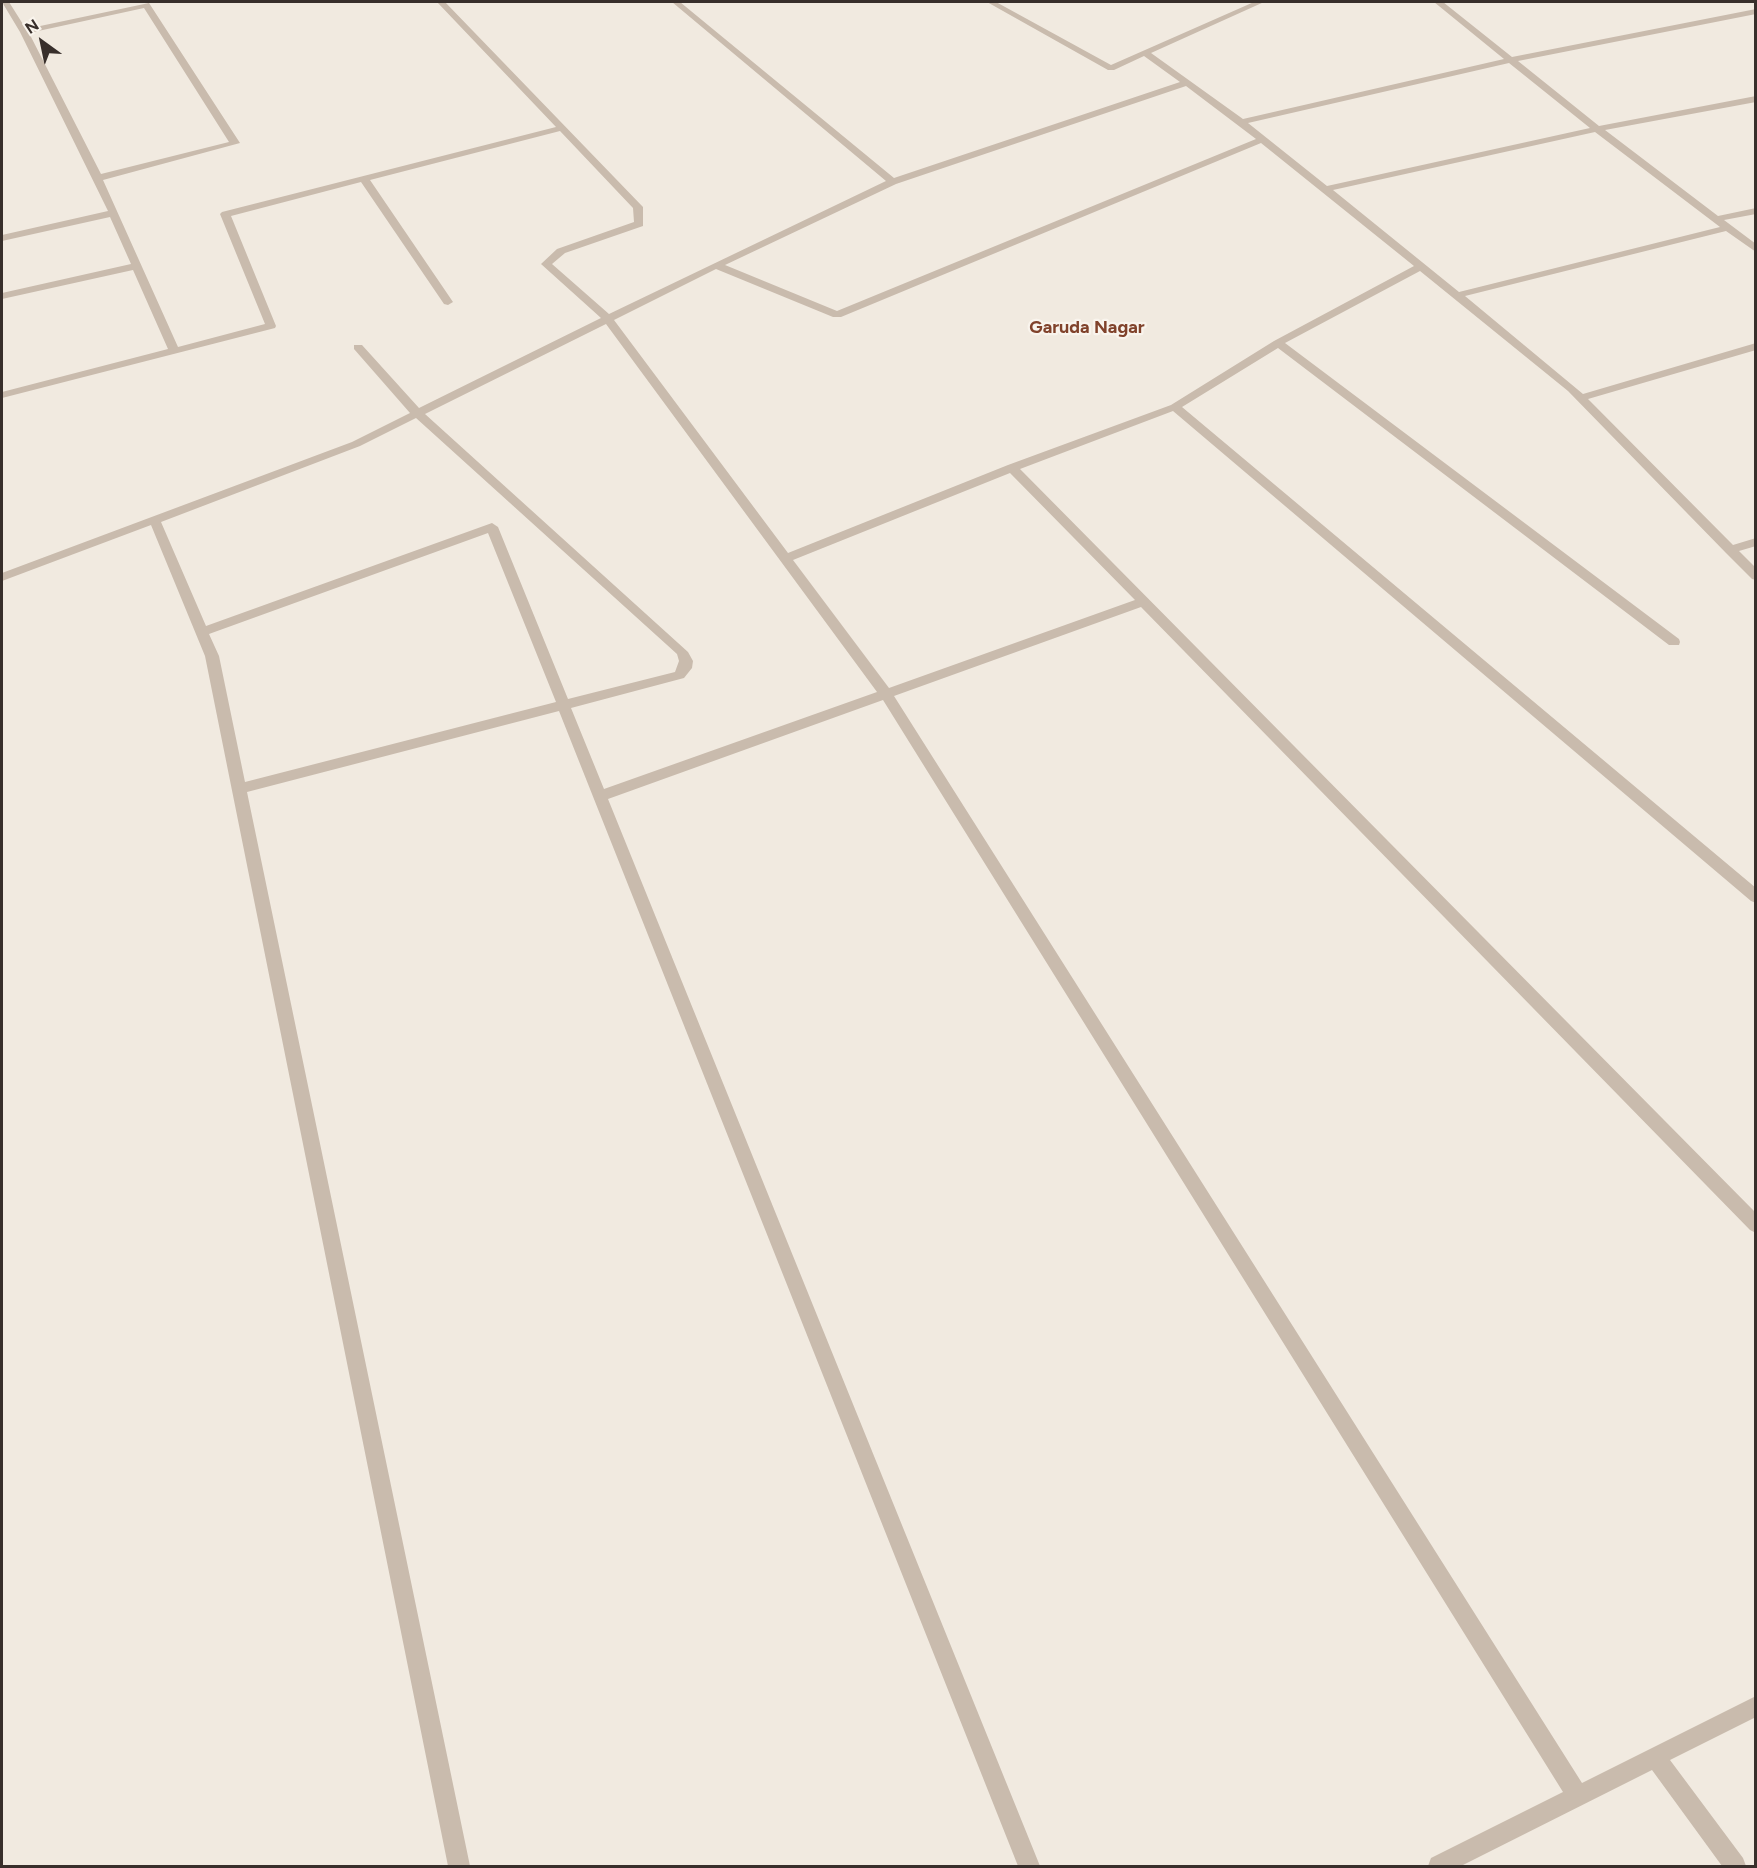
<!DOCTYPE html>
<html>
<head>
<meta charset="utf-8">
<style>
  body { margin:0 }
  #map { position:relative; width:1757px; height:1868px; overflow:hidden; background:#f1eae0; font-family:Figtree,sans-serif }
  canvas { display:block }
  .frame { position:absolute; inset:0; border:3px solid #382f2b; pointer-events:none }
  .north { position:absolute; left:12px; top:12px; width:60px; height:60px; -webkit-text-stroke:4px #f9f4ed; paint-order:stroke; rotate:327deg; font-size:16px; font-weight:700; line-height:24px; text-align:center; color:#382f2b }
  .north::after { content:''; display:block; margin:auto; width:21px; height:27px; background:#382f2b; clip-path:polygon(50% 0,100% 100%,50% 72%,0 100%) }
</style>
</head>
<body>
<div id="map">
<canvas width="1757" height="1868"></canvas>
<div class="frame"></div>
<div class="north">N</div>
</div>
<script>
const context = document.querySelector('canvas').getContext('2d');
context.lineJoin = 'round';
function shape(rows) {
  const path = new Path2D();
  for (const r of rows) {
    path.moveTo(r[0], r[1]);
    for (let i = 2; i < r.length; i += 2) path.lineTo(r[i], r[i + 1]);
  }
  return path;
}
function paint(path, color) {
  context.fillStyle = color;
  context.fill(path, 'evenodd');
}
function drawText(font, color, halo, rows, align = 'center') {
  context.font = font + ' Figtree,sans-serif';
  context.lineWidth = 4.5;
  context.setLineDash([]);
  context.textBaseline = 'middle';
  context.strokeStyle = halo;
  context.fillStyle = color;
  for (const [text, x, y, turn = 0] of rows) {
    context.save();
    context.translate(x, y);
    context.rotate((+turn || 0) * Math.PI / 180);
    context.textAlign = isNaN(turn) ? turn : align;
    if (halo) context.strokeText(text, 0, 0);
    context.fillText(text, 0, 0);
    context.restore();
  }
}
paint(shape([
  [2,2,9,2,26,29,149,3,240,143,103,180,178,347,265,324,220,214,222,212,556,127,437,2,445,2,643,207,643,226,565,253,552,264,609,314,886,181,672,2,680,2,894,178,1180,82,1144,56,1114,70,1108,70,987,2,996,2,1111,65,1254,2,1264,2,1151,53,1243,119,1504,59,1434,2,1443,2,1512,57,1756,9,1756,14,1518,61,1599,126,1756,96,1756,102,1605,130,1718,216,1756,208,1756,214,1724,220,1756,244,1756,252,1726,231,1465,296,1583,394,1756,343,1756,350,1588,399,1733,545,1756,538,1756,546,1739,551,1756,568,1756,580,1752,579,1726,553,1568,391,1420,271,1285,343,1679,639,1680,642,1679,645,1669,645,1278,348,1182,407,1756,888,1756,903,1751,901,1173,411,1020,469,1756,1213,1756,1233,1750,1230,1141,607,894,696,1582,1783,1756,1696,1756,1717,1670,1760,1743,1858,1746,1866,1722,1866,1652,1770,1461,1866,1428,1866,1431,1858,1563,1792,883,700,608,799,1040,1866,1018,1866,559,711,247,792,470,1866,448,1866,205,656,151,525,2,581,2,573,352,442,410,413,354,349,354,345,362,345,419,408,601,318,541,264,557,249,634,222,633,208,560,131,370,180,453,302,448,305,444,304,361,182,231,216,276,326,275,328,2,398,2,392,168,349,133,270,2,299,2,293,131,264,110,217,2,241,2,235,108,211,20,32,2,2],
  [144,8,229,142,101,174,29,33,144,8],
  [1509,63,1590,128,1327,186,1248,123,1509,63],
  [1186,86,1256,139,837,311,725,265,896,184,1186,86],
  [1595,132,1720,227,1459,292,1333,190,1595,132],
  [1261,143,1414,266,1274,341,1171,405,1008,465,788,553,614,320,716,269,833,317,841,317,1261,143],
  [606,324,877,692,604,789,571,708,684,678,692,668,693,661,688,652,425,414,606,324],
  [416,418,677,654,679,661,675,672,568,699,498,527,492,523,206,626,161,522,360,446,416,418],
  [1010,473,1135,600,889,688,793,560,1010,473],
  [488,533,556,702,245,782,219,656,209,634,488,533]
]), '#c9bbad');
drawText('bold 18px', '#80422b', '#f9f4ed', [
  ["Garuda Nagar",1087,328]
]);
</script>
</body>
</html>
